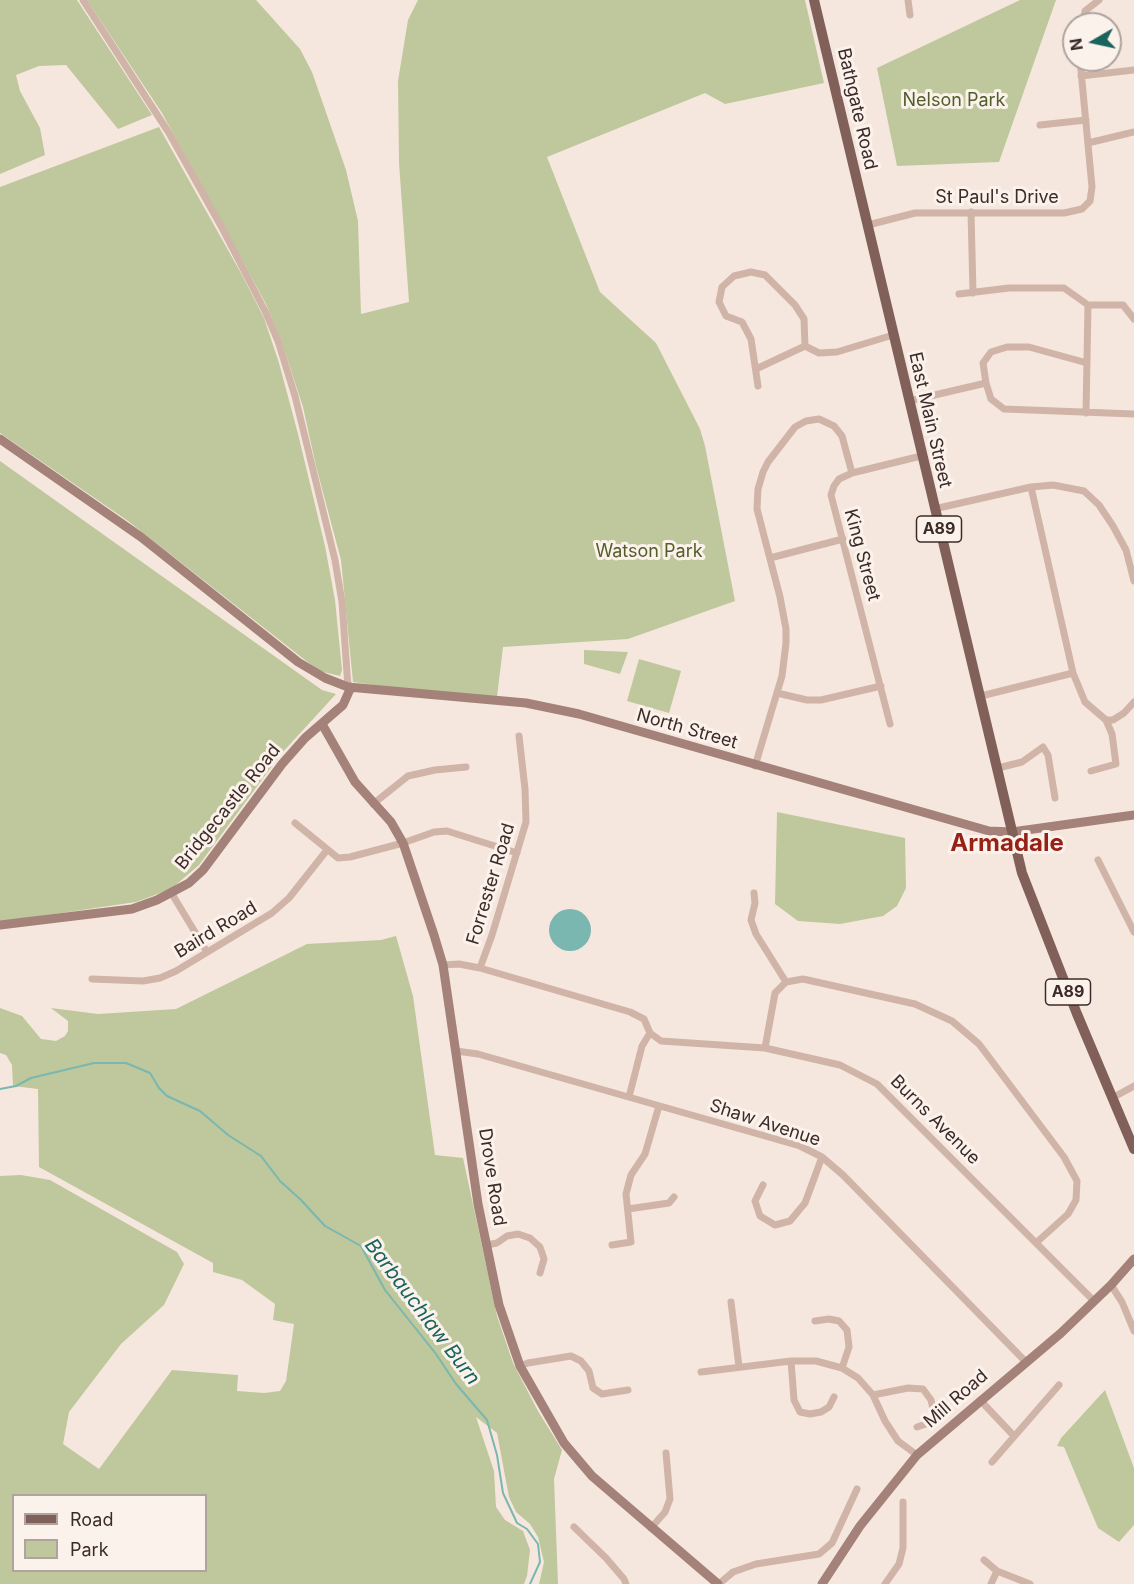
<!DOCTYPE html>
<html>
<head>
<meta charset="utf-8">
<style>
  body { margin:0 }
  #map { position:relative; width:1134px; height:1584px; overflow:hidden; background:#f6e7de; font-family:Inter,sans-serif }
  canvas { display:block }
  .legend { position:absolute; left:12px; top:1494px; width:195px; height:78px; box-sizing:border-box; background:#fcf2ec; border:2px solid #afa39e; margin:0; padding:8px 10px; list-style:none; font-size:18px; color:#3c2c29 }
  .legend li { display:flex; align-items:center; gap:12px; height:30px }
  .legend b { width:30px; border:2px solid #afa39e }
  .north { position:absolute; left:1062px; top:12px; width:60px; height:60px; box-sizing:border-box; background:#fcf2ec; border:2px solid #afa39e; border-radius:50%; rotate:261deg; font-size:16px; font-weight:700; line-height:24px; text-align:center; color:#3c2c29 }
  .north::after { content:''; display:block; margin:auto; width:21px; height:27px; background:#19645d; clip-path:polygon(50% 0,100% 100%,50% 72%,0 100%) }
</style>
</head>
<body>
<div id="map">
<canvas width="1134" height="1584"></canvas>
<ul class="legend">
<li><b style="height:8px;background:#806058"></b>Road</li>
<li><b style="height:16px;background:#bfc79c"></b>Park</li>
</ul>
<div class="north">N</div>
</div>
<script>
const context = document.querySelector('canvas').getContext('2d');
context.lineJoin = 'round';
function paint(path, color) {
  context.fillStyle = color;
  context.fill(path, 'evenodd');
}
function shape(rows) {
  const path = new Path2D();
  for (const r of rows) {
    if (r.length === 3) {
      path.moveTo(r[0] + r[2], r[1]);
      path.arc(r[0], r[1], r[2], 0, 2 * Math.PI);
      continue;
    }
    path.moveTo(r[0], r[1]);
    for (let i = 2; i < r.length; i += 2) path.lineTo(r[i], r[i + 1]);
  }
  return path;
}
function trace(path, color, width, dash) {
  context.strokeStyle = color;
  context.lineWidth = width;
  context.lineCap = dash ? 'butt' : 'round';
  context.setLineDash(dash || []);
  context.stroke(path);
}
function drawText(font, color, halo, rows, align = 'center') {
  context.font = font + ' Inter,sans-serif';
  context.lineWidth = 6;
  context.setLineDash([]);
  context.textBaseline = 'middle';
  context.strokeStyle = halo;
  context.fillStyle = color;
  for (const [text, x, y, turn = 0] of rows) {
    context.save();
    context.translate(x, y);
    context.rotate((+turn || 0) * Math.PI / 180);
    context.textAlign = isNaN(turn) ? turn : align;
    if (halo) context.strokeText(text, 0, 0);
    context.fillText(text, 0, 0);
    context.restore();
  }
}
paint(shape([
  [0,0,77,0,152,115,118,129,66,65,39,66,16,75,20,91,40,128,45,155,0,174],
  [87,0,256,0,300,49,312,72,346,170,358,221,361,314,409,302,399,163,398,81,408,20,418,0,805,0,824,83,725,104,705,93,547,157,600,292,656,343,700,429,705,446,735,601,628,639,503,647,497,697,408,690,353,682,341,560,316,466,303,407,281,340,266,304,162,113],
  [1020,0,1056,0,999,162,897,166,877,68],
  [159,127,242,275,264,318,279,363,298,434,325,546,335,600,342,670,340,676,319,671,128,521,0,433,0,187],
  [0,461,322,690,336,694,281,754,199,865,171,889,136,902,0,922],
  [584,650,628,652,620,674,584,664],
  [639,659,681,671,669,713,627,701],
  [777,812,905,838,906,888,897,906,883,916,840,924,798,921,775,904],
  [396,936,413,996,435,1155,463,1158,497,1316,513,1363,538,1411,562,1450,554,1479,558,1584,539,1584,544,1562,538,1537,530,1524,516,1512,509,1497,497,1433,476,1417,494,1471,496,1507,505,1520,523,1531,530,1550,527,1576,524,1584,0,1584,0,1176,21,1175,50,1180,177,1252,184,1264,164,1305,121,1344,69,1412,63,1444,99,1469,172,1370,238,1375,237,1391,264,1393,280,1391,286,1381,294,1324,273,1320,275,1304,242,1280,213,1272,213,1263,39,1167,38,1089,13,1086,12,1065,6,1055,0,1053,0,1008,22,1016,41,1039,56,1041,65,1036,68,1031,68,1021,51,1008,98,1014,176,1009,307,944,381,940],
  [14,1496,206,1496,206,1570,14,1570],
  [1105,1390,1134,1468,1134,1525,1119,1542,1098,1528,1064,1447,1057,1446,1061,1438]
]), '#bfc79c');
paint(shape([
  [570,930,21]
]), '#79b7b0');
trace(shape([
  [0,1089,16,1086,31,1078,94,1063,126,1063,150,1073,159,1088,167,1096,200,1111,228,1135,261,1156,280,1181,301,1200,325,1226,361,1246,385,1290,436,1354,456,1384,487,1420,497,1455,503,1493,517,1523,527,1529,538,1544,540,1562,530,1584]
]), '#79b7b0', 2);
trace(shape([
  [83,0,169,133,221,226,266,313,278,341,295,396,335,560,342,602,348,687],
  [908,0,910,15],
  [1083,24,1085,11,1099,0],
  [1081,76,1134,70],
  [1040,125,1086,120],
  [1088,143,1134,132],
  [971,212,973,293],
  [868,225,915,213,1064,213,1082,209,1090,201,1092,187,1080,60],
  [959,294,1009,288,1064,288,1088,305,1123,305,1134,319],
  [1087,363,1029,347,1007,347,991,352,983,363,986,383,991,399,1004,409,1134,414],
  [756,369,805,346,819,353,837,352,893,335],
  [758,386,751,339,742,322,726,316,719,302,722,287,734,276,751,272,765,275,795,305,804,319,805,346],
  [909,401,986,383],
  [1086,413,1088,305],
  [934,509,1031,487,1053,485,1084,491,1099,505,1113,526,1126,550,1134,581],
  [770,558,843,539],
  [1073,673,1085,702,1106,720,1113,720,1124,713,1134,702],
  [777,693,807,700,821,700,881,686],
  [981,696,1073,673,1031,487],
  [890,724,831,495,834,486,839,479,852,473,921,456],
  [755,766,782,676,786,643,786,629,780,597,757,509,758,489,763,472,768,462,795,427,806,421,819,419,834,426,842,436,852,473],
  [998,768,1022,762,1043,747,1048,755,1055,798],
  [1091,771,1116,764,1112,734,1106,720],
  [373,804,408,776,435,770,466,767],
  [295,823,338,858,350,857,403,843,434,832,447,831,517,853],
  [1098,860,1134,932],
  [754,893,755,903,751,920,756,934,786,982],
  [172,894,207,952],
  [443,965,459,964,480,968,630,1012,644,1019,650,1033,661,1041,765,1048,840,1065,877,1084,1094,1301],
  [480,968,492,935,526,822,525,789,519,736],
  [92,979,143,981,160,978,176,971,272,913,289,898,327,850],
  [765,1048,775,993,786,982,803,979,915,1004,952,1021,979,1044,1064,1157,1077,1181,1076,1200,1068,1214,1037,1242],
  [456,1051,478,1054,800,1146,822,1157,843,1175,1025,1361],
  [629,1097,642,1046,650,1033],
  [1112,1098,1134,1086],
  [763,1185,755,1201,760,1216,775,1225,790,1221,805,1203,822,1157],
  [628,1209,669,1203,674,1197],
  [487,1245,497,1243,507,1236,518,1234,530,1238,540,1247,544,1259,540,1273],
  [612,1245,631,1242,626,1194,631,1175,645,1154,659,1106],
  [1111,1285,1122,1302,1134,1331],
  [731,1302,739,1367],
  [815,1321,829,1319,839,1321,847,1330,849,1347,842,1368],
  [791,1361,794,1400,800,1412,810,1414,821,1412,829,1407,834,1397],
  [520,1366,528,1363,571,1356,581,1361,589,1371,593,1388,602,1394,628,1390],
  [701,1372,791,1361,816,1361,842,1368,858,1378,873,1395,885,1421,898,1441,917,1455],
  [873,1395,908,1388,923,1389,931,1400,934,1413,929,1423,917,1427],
  [980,1400,1014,1436],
  [992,1462,1059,1385],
  [574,1527,606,1558,624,1579,626,1584],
  [651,1528,665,1512,670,1499,666,1453],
  [984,1560,997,1571,1030,1584],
  [719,1584,733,1572,756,1564,819,1554,832,1543,857,1489],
  [885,1584,899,1564,903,1548,903,1502],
  [991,1584,997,1571]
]), '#d0b4a8', 7);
trace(shape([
  [0,439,141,537,298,662,325,678,348,687,526,703,579,714,989,831,1012,832,1134,815],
  [322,724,355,782,391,822,403,843,434,935,443,965,478,1204,499,1305,520,1366,564,1443,592,1476,718,1584],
  [0,925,132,909,157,900,189,883,203,870,282,764,305,738,343,705,351,687],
  [822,1584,860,1526,917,1455,1061,1333,1111,1285,1134,1259]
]), '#a48279', 9);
trace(shape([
  [814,0,1022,873,1077,1014,1134,1149]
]), '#806058', 10);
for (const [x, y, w] of [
  [939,529,45],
  [1068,992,45]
]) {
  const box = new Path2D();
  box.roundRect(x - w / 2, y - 13, w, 26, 4.5);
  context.fillStyle = '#fcf2ec';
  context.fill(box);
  trace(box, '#3c2c29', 1.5);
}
drawText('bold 16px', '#3c2c29', null, [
  ["A89",939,529],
  ["A89",1068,992]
]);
drawText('18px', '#525e29', '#fcf2ec', [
  ["Nelson Park",954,101],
  ["Watson Park",649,552]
]);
drawText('18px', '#3c2c29', '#fcf2ec', [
  ["Bathgate Road",857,109,77],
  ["St Paul's Drive",997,198],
  ["East Main Street",930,420,77],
  ["King Street",862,555,75],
  ["North Street",687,729,16],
  ["Bridgecastle Road",228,807,-51],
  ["Forrester Road",491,884,-73],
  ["Baird Road",216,930,-31],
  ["Burns Avenue",935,1120,45],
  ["Shaw Avenue",765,1123,18],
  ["Drove Road",492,1177,81],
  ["Mill Road",956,1399,-41]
]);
drawText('italic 20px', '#19645d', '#fcf2ec', [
  ["Barbauchlaw Burn",422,1312,53]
]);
drawText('bold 24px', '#962217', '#fcf2ec', [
  ["Armadale",1007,844]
]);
</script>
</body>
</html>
